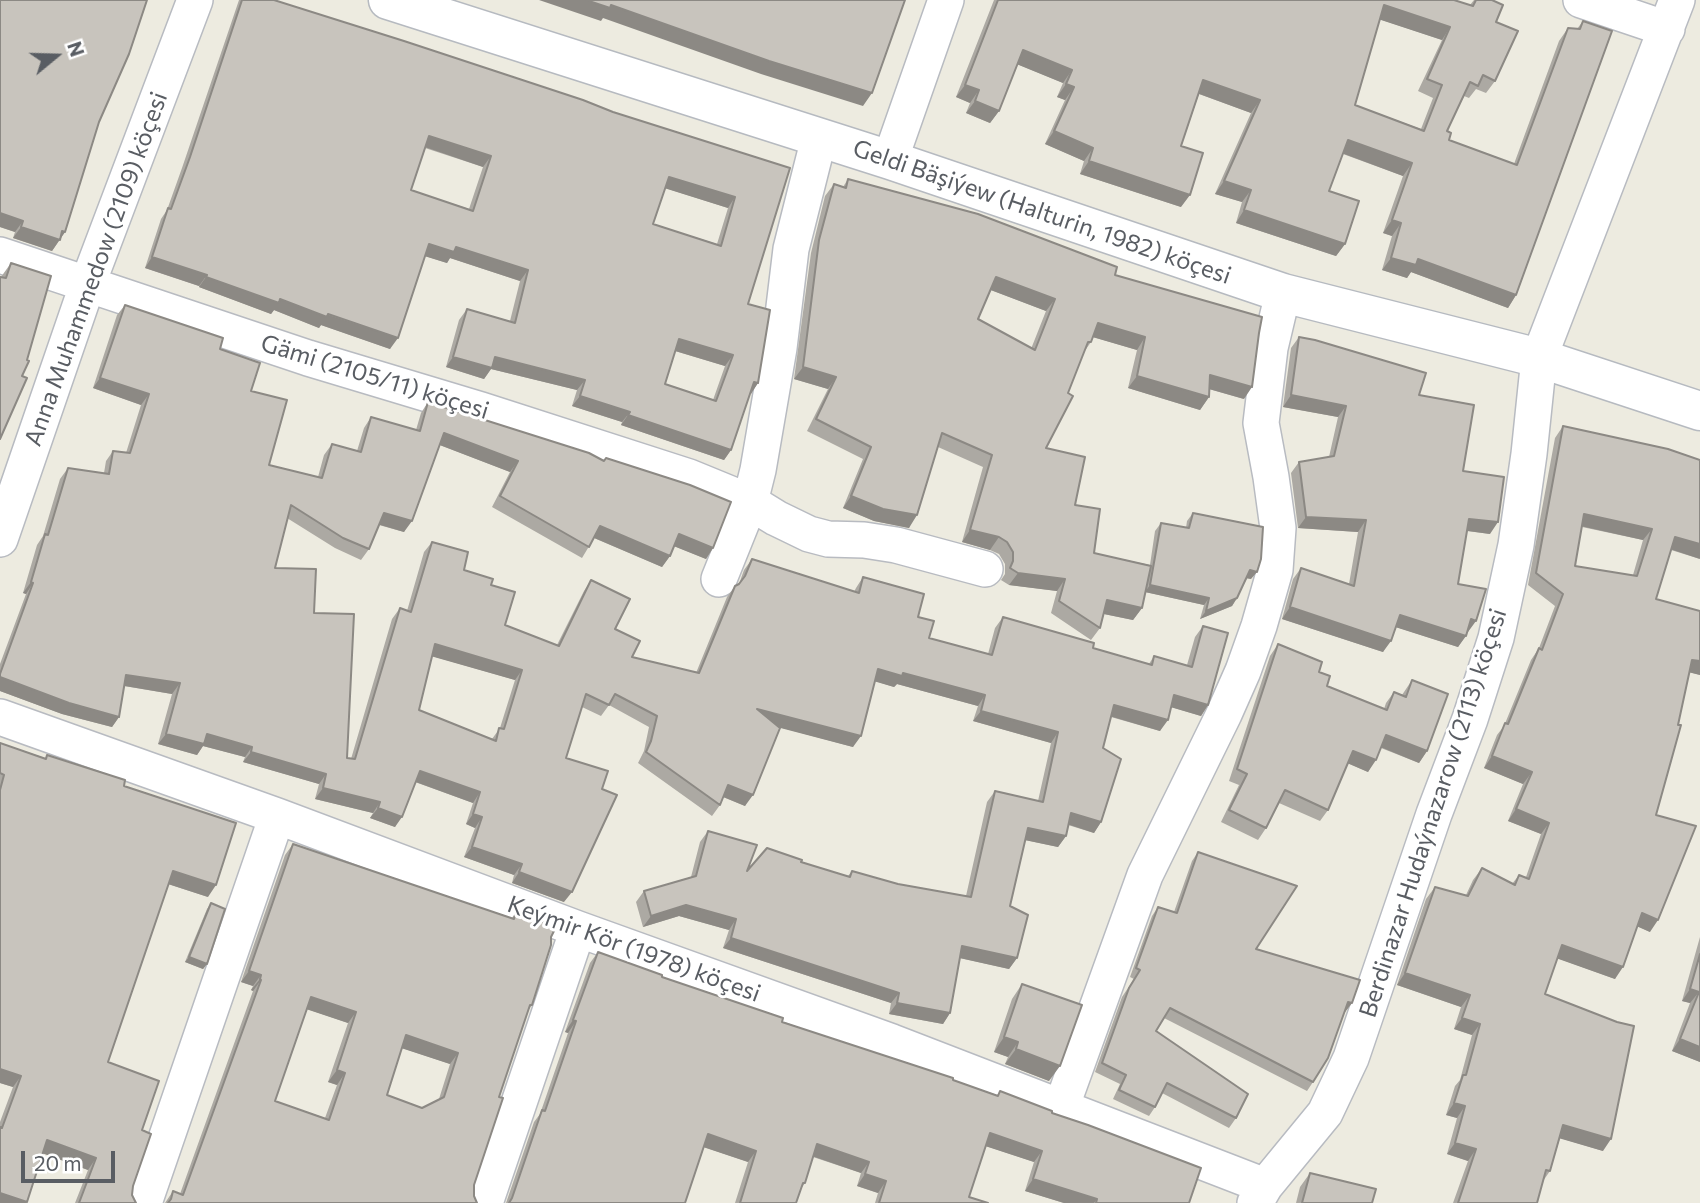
<!DOCTYPE html>
<html>
<head>
<meta charset="utf-8">
<style>
  body { margin:0 }
  #map { position:relative; width:1700px; height:1203px; overflow:hidden; background:#edebe0; font-family:Commissioner,sans-serif }
  canvas { display:block }
  .north { position:absolute; left:21px; top:21px; width:70px; height:70px; -webkit-text-stroke:5px #fff; paint-order:stroke; rotate:71deg; font-size:19px; font-weight:700; line-height:28px; text-align:center; color:#595d63 }
  .north::after { content:''; display:block; margin:auto; width:24px; height:32px; background:#595d63; clip-path:polygon(50% 0,100% 100%,50% 72%,0 100%) }
  .scale { position:absolute; left:21px; top:1151px; width:94px; height:32px; box-sizing:border-box; border:4px solid #595d63; border-top:0; padding-left:9px; font-size:21px; line-height:24px; white-space:nowrap; color:#595d63; -webkit-text-stroke:5px #fff; paint-order:stroke }
</style>
</head>
<body>
<div id="map">
<canvas width="1700" height="1203"></canvas>
<div class="north">N</div>
<div class="scale">20 m</div>
</div>
<script>
const context = document.querySelector('canvas').getContext('2d');
context.lineJoin = 'round';
function shape(rows) {
  const path = new Path2D();
  for (const r of rows) {
    path.moveTo(r[0], r[1]);
    for (let i = 2; i < r.length; i += 2) path.lineTo(r[i], r[i + 1]);
  }
  return path;
}
function trace(path, color, width, dash) {
  context.strokeStyle = color;
  context.lineWidth = width;
  context.lineCap = dash ? 'butt' : 'round';
  context.setLineDash(dash || []);
  context.stroke(path);
}
function paint(path, color) {
  context.fillStyle = color;
  context.fill(path, 'evenodd');
}
function drawText(font, color, halo, rows, align = 'center') {
  context.font = font + ' Commissioner,sans-serif';
  context.lineWidth = 6;
  context.setLineDash([]);
  context.textBaseline = 'middle';
  context.strokeStyle = halo;
  context.fillStyle = color;
  for (const [text, x, y, turn = 0] of rows) {
    context.save();
    context.translate(x, y);
    context.rotate((+turn || 0) * Math.PI / 180);
    context.textAlign = isNaN(turn) ? turn : align;
    if (halo) context.strokeText(text, 0, 0);
    context.fillText(text, 0, 0);
    context.restore();
  }
}
const street = shape([
  [1581,0,1667,29],
  [890,160,946,0],
  [0,255,308,358,481,410,689,477,750,502,776,518,809,534,828,539,864,540,896,545,985,569],
  [0,539,88,283,195,0],
  [719,579,750,502,758,470,779,348,791,249,819,138],
  [0,717,277,816,578,929,892,1042,1265,1186],
  [1061,1108,1145,875,1224,714,1243,671,1259,626,1275,570,1278,528,1271,477,1261,423,1270,348,1283,293],
  [144,1203,277,816],
  [485,1203,578,929],
  [1255,1203,1265,1186,1325,1113,1351,1058,1434,814,1470,719,1496,638,1516,545,1529,454,1539,358,1677,0]
]);
const secondary = shape([
  [388,0,890,160,1283,293,1539,358,1700,411]
]);
trace(street, '#b8bbc1', 38);
trace(secondary, '#b6bac0', 41);
trace(street, '#fff', 35);
trace(secondary, '#fff', 38);
paint(shape([
  [239,0,274,0,613,112,790,168,748,304,758,383,750,394,731,450,724,460,621,425,622,422,572,406,577,390,491,369,484,379,446,367,459,320,467,309,510,321,520,281,450,258,447,263,425,256,390,349,321,325,319,328,274,310,271,314,199,287,199,286,145,268,161,219,167,210,182,168],
  [425,148,483,167,469,209,411,190],
  [665,188,728,208,717,244,653,224],
  [675,351,725,366,713,400,665,384],
  [994,0,1454,0,1470,5,1474,0,1492,0,1496,22,1495,81,1486,93,1476,89,1469,98,1464,96,1447,131,1449,140,1514,164,1559,41,1568,28,1577,29,1583,21,1516,295,1508,308,1411,272,1407,278,1382,270,1392,236,1383,233,1403,176,1343,154,1329,191,1345,244,1336,256,1236,223,1242,202,1215,194,1251,113,1199,94,1181,146,1181,207,1080,174,1084,161,1045,144,1065,100,1057,97,1063,83,1017,64,999,111,990,123,966,113,970,103,956,97],
  [1379,19,1442,40,1418,91,1433,98,1421,129,1355,105],
  [99,122,65,232,52,251,13,238,15,232,0,227],
  [848,179,1115,275,1244,399,1209,389,1209,397,1200,410,1128,388,1137,350,1093,337,1091,342,1084,352,1046,448,1075,505,1094,553,1150,565,1155,531,1161,523,1186,528,1187,521,1193,513,1251,579,1247,578,1237,598,1232,606,1200,619,1204,605,1145,592,1142,608,1133,620,1104,614,1100,628,1091,640,1051,613,1057,591,1009,585,1001,580,1005,574,1005,564,999,554,990,550,962,542,983,467,938,447,909,528,874,521,843,508,863,459,807,431,828,389,794,379,811,253,825,196,834,184,843,187],
  [991,290,1046,311,1031,349,978,319],
  [11,263,22,376,1,277],
  [125,305,220,349,251,391,269,465,318,477,324,455,332,444,357,451,364,428,371,417,416,430,421,413,428,402,713,548,706,559,674,546,670,556,662,567,594,538,582,558,492,507,510,472,440,445,404,532,379,525,369,549,361,560,335,548,287,518,275,568,314,613,347,758,351,759,392,619,400,608,407,611,424,552,432,542,464,570,491,585,505,625,557,645,584,591,591,580,615,629,632,657,696,673,727,597,735,586,739,584,744,570,752,559,854,592,856,588,863,577,918,617,929,638,988,654,995,628,1003,617,1093,648,1149,664,1154,656,1187,665,1195,637,1203,626,1208,705,1201,716,1171,707,1160,731,1111,717,1103,748,1101,822,1094,833,1068,825,1066,836,1058,847,1025,840,1010,906,1017,958,1009,969,960,958,950,1013,943,1024,889,1014,891,1003,723,948,729,930,679,916,643,927,636,902,644,891,691,877,700,842,708,831,747,871,801,862,848,876,852,871,898,884,966,896,987,802,995,791,1038,801,1051,743,973,721,978,706,897,684,894,687,875,681,853,747,779,727,745,806,723,797,720,805,712,816,638,763,644,751,649,727,609,705,601,716,582,707,566,758,564,902,512,883,514,875,464,857,475,828,466,824,473,803,415,782,395,827,370,818,373,813,315,799,319,784,243,762,245,757,203,746,197,755,158,744,172,694,124,686,119,717,112,727,62,714,0,691,0,664,26,594,23,593,37,545,43,536,60,479,68,468,104,473,106,461,113,451,126,453,141,405,93,388,117,315],
  [432,656,515,680,500,728,492,739,419,710],
  [1299,337,1419,395,1463,471,1490,534,1467,531,1458,584,1468,632,1458,647,1396,627,1383,652,1282,619,1293,579,1301,568,1349,584,1358,532,1298,528,1291,473,1299,462,1329,457,1338,417,1283,407,1291,348],
  [1563,426,1700,559,1671,550,1656,599,1700,611,1700,675,1689,672,1656,815,1650,932,1637,926,1615,979,1557,958,1545,994,1603,1151,1560,1138,1550,1171,1543,1181,1537,1203,1453,1203,1468,1161,1447,1154,1457,1118,1446,1115,1455,1086,1460,1080,1472,1035,1454,1029,1461,1007,1397,985,1426,899,1435,887,1466,895,1473,880,1482,868,1512,884,1519,875,1526,877,1541,834,1508,821,1523,784,1484,768,1497,735,1504,726,1531,660,1539,648,1555,606,1528,585,1555,438],
  [1582,527,1643,540,1633,575,1575,566],
  [1278,644,1319,672,1327,686,1384,709,1386,703,1394,692,1402,695,1412,680,1427,751,1419,763,1381,748,1368,772,1347,763,1328,810,1320,821,1279,803,1266,828,1258,840,1221,822,1239,785,1229,781,1270,656],
  [0,743,45,758,47,755,124,786,208,897,168,884,108,1062,142,1130,133,1186,132,1195,136,1203,75,1203,88,1170,43,1153,0,1203,0,1122,13,1087,0,1083],
  [293,844,512,918,516,912,551,937,532,1005,529,1009,499,1097,474,1185,474,1196,477,1203,165,1203,173,1191,180,1194,253,991,251,990,253,986,241,982,285,855],
  [307,1009,348,1023,328,1082,337,1085,325,1118,275,1101],
  [402,1048,450,1064,439,1099,422,1108,387,1095],
  [1198,852,1256,949,1352,1003,1345,1012,1344,1012,1313,1082,1307,1091,1164,1018,1156,1031,1236,1118,1229,1128,1162,1093,1155,1107,1149,1116,1113,1099,1120,1084,1095,1072,1122,997,1134,979,1130,977,1152,916,1158,907,1174,912,1192,861],
  [211,903,207,964,203,969,185,962,207,909],
  [1700,937,1700,1062,1672,1051,1690,1003,1682,1001],
  [598,952,662,977,782,1022,997,1095,1000,1091,1052,1113,1189,1203,1064,1203,1025,1191,1034,1162,986,1146,969,1197,988,1203,875,1203,878,1193,857,1186,861,1173,813,1157,805,1183,800,1190,796,1203,735,1203,748,1162,704,1147,685,1203,506,1203,534,1122,540,1114,568,1033,565,1032,590,963],
  [1022,984,1049,1081,1005,1064,1008,1057,994,1052,1012,999],
  [1310,1173,1372,1203,1296,1203,1300,1187]
]), '#aca9a3');
paint(shape([
  [539,0,586,0,611,5,872,93,863,106,761,74,603,18,601,21],
  [1384,5,1450,27,1442,40,1375,18],
  [1023,50,1072,70,1063,83,1014,63],
  [1203,80,1260,100,1251,113,1194,92],
  [1066,84,1074,87,1065,100,1057,97],
  [965,85,979,90,970,103,956,97],
  [975,101,999,111,990,123,966,113],
  [1054,131,1093,148,1084,161,1045,144],
  [429,136,491,156,483,167,422,146],
  [1348,140,1412,163,1403,176,1339,152],
  [1089,161,1190,195,1181,207,1080,174],
  [669,177,735,197,728,208,661,187],
  [1224,181,1251,190,1242,202,1215,194],
  [1244,210,1345,244,1336,256,1236,223],
  [0,213,23,221,15,232,0,227],
  [1392,220,1401,223,1392,236,1383,233],
  [21,227,62,231,65,232,52,251,13,238],
  [429,244,456,247,528,270,520,281,450,258,447,263,421,255],
  [152,257,207,275,199,286,145,268],
  [1391,258,1418,259,1516,295,1508,308,1411,272,1407,278,1382,270],
  [206,277,280,299,398,338,390,349,321,325,319,328,274,310,271,314,199,287],
  [996,277,1055,299,1046,311,988,289],
  [1098,323,1145,337,1137,350,1089,336],
  [679,339,733,355,725,366,672,350],
  [453,357,495,357,585,380,577,390,491,369,484,379,446,367],
  [803,367,836,377,828,389,794,379],
  [1210,375,1252,387,1244,399,1202,387],
  [1137,376,1209,397,1200,410,1128,388],
  [100,378,149,394,141,405,93,388],
  [754,382,758,383,751,394,746,393],
  [1291,395,1346,406,1338,417,1283,407],
  [580,396,630,412,622,422,572,406],
  [628,415,731,450,724,460,621,425],
  [444,433,518,461,510,472,437,444],
  [851,496,917,515,909,528,874,521,843,508],
  [384,513,412,521,404,532,377,524],
  [1584,514,1652,529,1643,540,1576,525],
  [1306,517,1366,520,1358,532,1298,528],
  [1469,519,1498,522,1490,534,1461,530],
  [600,526,670,556,662,567,592,537],
  [970,530,999,537,990,550,962,542],
  [679,534,713,548,706,559,671,545],
  [1675,537,1700,544,1700,559,1667,548],
  [1250,570,1257,572,1251,579,1245,578],
  [1018,573,1065,579,1057,591,1009,585],
  [31,582,33,583,26,594,23,593],
  [1150,585,1209,598,1204,605,1145,592],
  [1237,598,1232,606,1200,619,1206,611],
  [1107,600,1142,608,1133,620,1099,613],
  [1290,607,1391,641,1383,652,1282,619],
  [1400,615,1466,636,1458,647,1392,626],
  [1471,619,1476,621,1468,632,1463,630],
  [435,644,522,670,515,680,427,655],
  [1692,660,1700,661,1700,675,1684,671],
  [878,669,903,673,985,695,978,706,897,684,894,687,870,680],
  [126,675,180,683,172,694,119,685],
  [0,677,119,717,112,727,62,714,0,691],
  [1174,695,1208,705,1201,716,1167,706],
  [1114,705,1168,720,1160,731,1106,715],
  [757,709,861,736,853,747,750,720],
  [981,711,1058,732,1051,743,973,721],
  [166,734,207,734,252,747,245,757,203,746,197,755,158,744],
  [1386,735,1427,751,1419,763,1378,746],
  [1353,751,1376,760,1368,772,1345,762],
  [251,752,326,774,319,784,243,762],
  [1492,756,1532,772,1523,784,1484,768],
  [420,771,480,792,473,803,413,781],
  [728,785,753,795,745,806,721,796],
  [323,788,380,802,373,813,315,799],
  [378,808,402,817,395,827,370,818],
  [1516,809,1549,823,1541,834,1508,821],
  [1071,813,1101,822,1094,833,1064,823],
  [473,814,482,817,475,828,466,824],
  [1028,828,1066,836,1058,847,1020,839],
  [472,847,522,864,514,875,464,857],
  [173,871,216,885,208,897,165,883],
  [519,872,572,892,564,902,512,883],
  [686,905,736,919,729,930,679,916,643,927,651,916],
  [1642,913,1658,920,1650,932,1634,925],
  [731,938,899,993,891,1003,723,948],
  [1562,945,1623,967,1615,979,1553,957],
  [962,946,1017,958,1009,969,955,957],
  [189,957,207,964,203,969,185,962],
  [249,971,261,975,253,986,241,982],
  [1405,973,1470,995,1461,1007,1397,985],
  [260,979,261,980,253,991,251,990],
  [1690,989,1699,992,1690,1003,1682,1001],
  [311,997,356,1012,348,1023,303,1008],
  [1348,1002,1352,1003,1345,1012,1341,1011],
  [897,1003,950,1013,943,1024,889,1014],
  [1462,1018,1480,1024,1472,1035,1454,1029],
  [573,1020,576,1021,568,1033,565,1032],
  [406,1035,458,1053,450,1064,398,1047],
  [1004,1037,1018,1042,1008,1057,994,1052],
  [1680,1039,1700,1047,1700,1062,1672,1051],
  [1016,1049,1060,1066,1049,1081,1005,1064],
  [0,1069,21,1076,13,1087,0,1083],
  [337,1070,345,1073,337,1085,328,1082],
  [1454,1103,1465,1106,1457,1118,1446,1115],
  [1563,1125,1611,1139,1603,1151,1555,1137],
  [990,1133,1042,1151,1034,1162,982,1145],
  [708,1134,756,1151,748,1162,700,1146],
  [47,1140,96,1158,88,1170,39,1152],
  [1455,1143,1476,1149,1468,1161,1447,1154],
  [817,1144,869,1162,861,1173,809,1155],
  [865,1174,886,1181,878,1193,857,1186],
  [1033,1179,1097,1199,1094,1203,1064,1203,1025,1191],
  [0,1193,27,1202,26,1203,0,1203]
]), '#8c8984');
const building = shape([
  [0,0,147,0,129,54,99,122,65,232,62,231,60,240,21,227,23,221,0,213,0,0],
  [242,0,274,0,404,41,583,100,613,112,790,168,748,304,770,310,758,383,754,382,731,450,628,415,630,412,580,396,585,380,495,357,492,368,453,357,467,309,515,323,528,270,456,247,454,252,429,244,398,338,328,314,327,317,280,299,279,303,206,277,207,275,152,257,168,208,171,209,190,157,242,0],
  [429,136,491,156,473,211,411,190,429,136],
  [669,177,735,197,721,246,653,224,669,177],
  [679,339,733,355,716,401,665,384,679,339],
  [586,0,905,0,872,93,769,61,611,5,610,8,586,0],
  [998,0,1454,0,1473,6,1476,0,1492,0,1503,5,1496,22,1518,31,1495,81,1483,75,1478,86,1470,82,1447,131,1451,133,1449,140,1517,165,1568,28,1580,29,1583,21,1612,31,1516,295,1418,259,1416,265,1391,258,1401,223,1392,220,1412,163,1348,140,1329,191,1359,201,1345,244,1244,210,1251,190,1224,181,1260,100,1203,80,1181,146,1203,153,1190,195,1089,161,1093,148,1054,131,1074,87,1066,84,1072,70,1023,50,999,111,975,101,979,90,965,85,998,0],
  [1384,5,1450,27,1427,79,1442,85,1424,131,1355,105,1384,5],
  [848,179,978,214,1117,267,1115,275,1262,317,1259,333,1252,387,1210,375,1209,397,1137,376,1145,337,1098,323,1091,342,1088,342,1068,393,1073,396,1046,448,1085,457,1075,505,1100,509,1094,553,1151,566,1142,608,1107,600,1100,628,1059,601,1065,579,1018,573,1010,568,1013,561,1013,552,1007,542,999,537,970,530,992,455,942,433,917,515,883,509,851,496,871,447,816,419,836,377,803,367,819,240,834,184,846,188,848,179],
  [996,277,1055,299,1035,350,978,319,996,277],
  [11,263,51,276,27,360,29,361,22,376,27,378,0,439,0,277,6,278,11,263],
  [125,305,223,338,220,349,260,363,251,391,287,400,269,465,322,478,332,444,361,452,371,417,420,431,428,402,589,453,604,461,606,458,690,485,731,502,713,548,679,534,670,556,600,526,589,547,500,496,518,461,444,433,412,521,384,513,369,549,343,538,291,505,275,568,316,569,314,613,354,614,347,758,355,759,400,608,411,612,432,542,468,552,464,570,493,579,491,585,515,592,505,625,559,646,591,580,630,599,615,629,640,641,632,657,699,673,735,586,739,584,745,576,752,559,859,593,863,577,924,594,918,617,934,621,929,638,992,655,1003,617,1094,643,1093,648,1152,665,1154,656,1192,667,1203,626,1228,633,1208,705,1174,695,1168,720,1114,705,1103,748,1121,759,1101,822,1071,813,1066,836,1028,828,1010,906,1028,915,1017,958,962,946,950,1013,897,1003,899,993,731,938,736,919,686,905,651,916,644,891,696,876,708,831,757,845,747,871,767,848,802,860,801,862,850,877,852,871,898,884,971,897,995,791,1043,802,1058,732,981,711,985,695,903,673,902,676,878,669,861,736,757,709,780,728,753,795,728,785,720,805,646,752,651,741,657,716,615,694,609,705,586,694,566,758,608,771,602,789,617,795,572,892,519,872,522,864,472,847,482,817,473,814,480,792,420,771,402,817,378,808,380,802,323,788,326,774,251,752,252,747,207,734,204,744,166,734,180,683,126,675,119,717,69,703,0,677,0,674,33,583,31,582,45,534,48,535,68,468,109,474,113,451,130,453,149,394,100,378,125,305],
  [435,644,522,670,504,729,499,728,496,741,419,710,435,644],
  [1299,337,1315,340,1426,373,1419,395,1474,405,1463,471,1504,477,1498,522,1469,519,1458,584,1486,589,1476,621,1471,619,1466,636,1400,615,1391,641,1290,607,1301,568,1354,586,1366,520,1306,517,1299,462,1334,456,1346,406,1291,395,1299,337],
  [1563,426,1668,449,1700,460,1700,544,1675,537,1656,599,1700,611,1700,661,1692,660,1678,725,1681,725,1656,815,1696,826,1658,920,1642,913,1623,967,1562,945,1545,994,1617,1022,1634,1026,1611,1139,1563,1125,1550,1171,1546,1170,1537,1203,1458,1203,1476,1149,1455,1143,1465,1106,1454,1103,1463,1075,1466,1075,1480,1024,1462,1018,1470,995,1405,973,1435,887,1468,896,1482,868,1515,885,1519,875,1529,879,1549,823,1516,809,1532,772,1492,756,1505,723,1508,724,1539,648,1542,650,1563,594,1536,573,1563,426],
  [1584,514,1652,529,1637,576,1575,566,1584,514],
  [1193,513,1263,527,1261,559,1257,572,1250,570,1237,598,1206,611,1209,598,1150,585,1161,523,1189,528,1193,513],
  [1278,644,1322,662,1319,672,1330,676,1327,686,1387,710,1394,692,1406,697,1412,680,1448,694,1427,751,1386,735,1376,760,1353,751,1328,810,1285,790,1266,828,1229,810,1247,774,1237,769,1278,644],
  [0,743,46,759,47,755,125,780,124,786,236,823,216,885,173,871,108,1062,159,1081,142,1130,151,1134,133,1186,132,1195,136,1203,79,1203,96,1158,47,1140,27,1202,0,1193,0,1127,2,1128,21,1076,0,1069,0,790,4,775,0,773,0,743],
  [293,844,514,919,516,912,556,927,551,937,551,945,532,1005,530,1005,499,1097,503,1098,474,1185,474,1196,477,1203,168,1203,171,1199,173,1191,183,1195,261,980,260,979,261,975,249,971,293,844],
  [311,997,356,1012,337,1070,345,1073,329,1120,275,1101,311,997],
  [406,1035,458,1053,444,1097,422,1108,387,1095,406,1035],
  [1198,852,1297,886,1256,949,1360,980,1352,1003,1348,1002,1328,1058,1313,1082,1170,1008,1156,1031,1248,1094,1236,1118,1167,1083,1155,1107,1119,1090,1126,1075,1102,1063,1129,988,1140,970,1136,968,1158,907,1177,913,1198,852],
  [211,903,225,909,207,964,189,957,211,903],
  [598,952,662,975,662,977,783,1018,782,1022,953,1078,953,1080,998,1096,1000,1091,1052,1111,1052,1113,1088,1125,1201,1168,1189,1203,1096,1203,1097,1199,1033,1179,1042,1151,990,1133,969,1197,988,1203,879,1203,886,1181,865,1174,869,1162,817,1144,805,1183,803,1183,796,1203,740,1203,756,1151,708,1134,685,1203,509,1203,512,1198,542,1110,545,1111,576,1021,573,1020,598,952],
  [1700,954,1700,1047,1680,1039,1699,992,1690,989,1700,954],
  [1022,984,1082,1005,1060,1066,1016,1049,1018,1042,1004,1037,1022,984],
  [1310,1173,1376,1189,1372,1203,1302,1203,1310,1173]
]);
paint(building, '#c8c4bd');
trace(building, '#8c8984', 2);
drawText('24px', '#595d63', '#fff', [
  ["Geldi Bäşiýew (Halturin, 1982) köçesi",1042,212,19],
  ["Anna Muhammedow (2109) köçesi",96,269,-70],
  ["Gämi (2105/11) köçesi",375,377,17],
  ["Berdinazar Hudaýnazarow (2113) köçesi",1433,813,-72],
  ["Keýmir Kör (1978) köçesi",634,949,20]
]);
</script>
</body>
</html>
